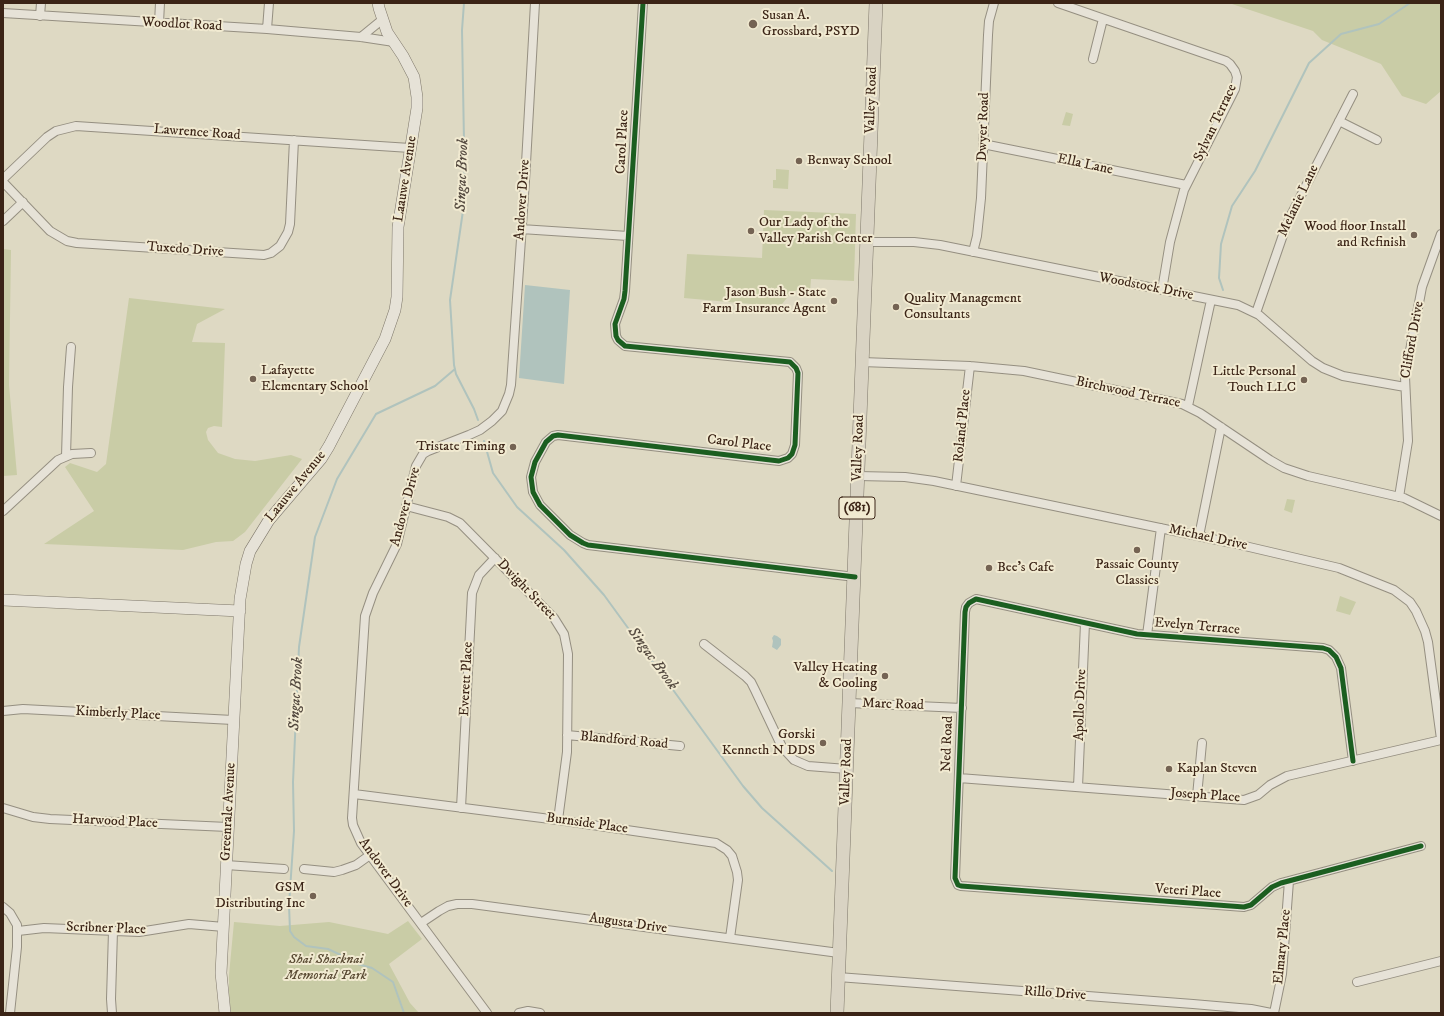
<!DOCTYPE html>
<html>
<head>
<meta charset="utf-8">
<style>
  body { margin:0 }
  #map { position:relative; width:1444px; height:1016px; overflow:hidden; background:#ded9c3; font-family:"IM FELL DW Pica",serif }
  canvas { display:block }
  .frame { position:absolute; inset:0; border:4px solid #3b2416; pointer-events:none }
</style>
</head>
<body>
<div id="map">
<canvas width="1444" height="1016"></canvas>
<div class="frame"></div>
</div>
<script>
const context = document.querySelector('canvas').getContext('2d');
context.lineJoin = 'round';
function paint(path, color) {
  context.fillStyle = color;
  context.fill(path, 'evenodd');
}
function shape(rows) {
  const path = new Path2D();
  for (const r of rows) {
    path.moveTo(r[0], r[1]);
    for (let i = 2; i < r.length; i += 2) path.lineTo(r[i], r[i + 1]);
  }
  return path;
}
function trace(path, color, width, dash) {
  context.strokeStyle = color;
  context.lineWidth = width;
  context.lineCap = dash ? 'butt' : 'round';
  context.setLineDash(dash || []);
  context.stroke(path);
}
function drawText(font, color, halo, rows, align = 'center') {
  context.font = font + ' "IM FELL DW Pica",serif';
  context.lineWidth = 4;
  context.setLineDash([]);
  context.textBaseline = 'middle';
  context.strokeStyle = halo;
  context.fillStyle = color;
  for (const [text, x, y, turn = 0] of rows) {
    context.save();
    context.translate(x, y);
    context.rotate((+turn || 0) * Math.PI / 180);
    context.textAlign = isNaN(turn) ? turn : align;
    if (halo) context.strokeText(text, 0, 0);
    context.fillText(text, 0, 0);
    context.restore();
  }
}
paint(shape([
  [1229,3,1441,3,1441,91,1426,104,1402,96,1381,64,1322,40,1313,31],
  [1066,112,1073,114,1070,126,1062,125],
  [776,169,789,170,788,189,773,188,773,180,776,180],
  [764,210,856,214,854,281,811,279,810,292,799,289,791,293,782,304,773,306,684,298,687,254,762,258],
  [3,249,11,250,9,385,17,475,3,476],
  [129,298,225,309,197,324,192,342,225,343,222,427,214,426,208,428,206,432,208,440,218,453,235,459,255,461,291,455,302,459,245,532,233,541,216,542,183,550,44,544,94,511,65,467,70,463,97,472,106,464],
  [1287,499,1295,500,1292,513,1284,510],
  [1340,596,1356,602,1350,615,1336,611],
  [408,921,422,939,389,964,410,1003,419,1013,231,1013,229,994,229,975,234,922,280,926,329,922,388,934]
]), '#c9cca6');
paint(shape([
  [525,285,570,290,564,384,519,378],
  [774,635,777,636,781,639,781,645,777,650,772,647,773,641,772,638]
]), '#b0c3bd');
trace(shape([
  [464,3,462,30,465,197,450,300,454,365,456,374,474,409,478,420],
  [1223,290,1219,278,1221,244,1232,206,1255,171,1309,63,1341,34,1379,24,1410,3],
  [484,441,493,473,517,507,564,550,604,595,743,786,762,808,832,871],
  [404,1013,393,982,372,968,354,963,345,957,328,949,306,946,294,937,290,931,289,905,294,831,293,782,299,647,315,537,337,479,376,414,435,386,455,369]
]), '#b0c3bd', 2);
const street = shape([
  [643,3,625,291,624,299,615,324,616,336,618,340,625,346,790,362,796,368,798,373,795,445,792,454,788,458,779,461,558,435,553,436,546,442,535,462,531,477,533,492,540,505,570,535,583,543,588,545,855,577],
  [1058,3,1226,61,1230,64,1235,71,1237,77,1235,89,1184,190,1170,242,1162,290],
  [3,13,267,29,361,37,394,42],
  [40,16,41,3],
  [159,23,160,3],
  [267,29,269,3],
  [361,37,383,19],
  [1093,59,1103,19],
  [1339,121,1377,140],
  [983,144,1186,185],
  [3,179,47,137,56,131,76,126,410,148],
  [3,182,50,231,67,241,77,243,264,255,271,253,280,246,288,232,290,224,294,140],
  [3,221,23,202],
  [521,229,628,236],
  [867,242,914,242,940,245,1238,305,1259,315,1312,361,1323,368,1343,376,1405,387],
  [973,252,977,236,981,198,988,35,989,21,994,3],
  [1256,313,1283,235,1291,215,1353,94],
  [862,362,970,366,1024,371,1182,404,1200,413,1270,460,1284,468,1308,476,1404,498,1441,516],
  [1188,406,1211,300],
  [66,456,68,387,71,347],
  [858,476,905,477,934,481,1232,543,1339,568,1394,590,1410,602,1416,611,1425,631,1428,642,1441,739],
  [956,486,970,366],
  [1399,497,1408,441,1405,377,1422,287,1441,234],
  [406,506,448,517,460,523,554,618,564,634,568,654,567,752,558,820],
  [3,511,58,460,72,454,91,453],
  [1199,536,1221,427],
  [1147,635,1161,528],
  [704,644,745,676,751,682,755,690,782,747,794,760,808,766,847,769],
  [849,703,962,708],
  [3,711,23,709,233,720],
  [567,735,680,746],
  [1353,761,1341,668,1336,657,1329,650,1323,648,1137,634,976,599,969,603,966,607,965,612,955,878,958,885,961,886,1244,907,1251,905,1272,887,1281,883,1421,846],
  [959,778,1244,800,1258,795,1270,785,1287,776,1441,740],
  [1078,787,1085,623],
  [354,794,558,820,716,843,727,850,732,856,737,872,738,880,730,938],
  [1197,796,1202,743],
  [3,808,33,817,50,819,228,827],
  [461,808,472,593,479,575,495,558],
  [226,865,284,869],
  [304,869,334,872,342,870,356,865,370,855],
  [3,907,10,913,17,925,17,947,10,1013],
  [421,923,439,911,448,906,457,904,472,904,839,953],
  [18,931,44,928,139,932,189,924,224,927],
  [838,977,1193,1004,1251,1009,1271,1013],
  [1357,982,1441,961],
  [112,1013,111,999,113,931],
  [487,1013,361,843,353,825,352,818,365,616,373,593,397,544,416,466,423,454,428,451,469,435,480,430,492,421,502,411,509,394,511,385,525,181,535,3],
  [519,1013,528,1011,540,1013],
  [1274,1013,1282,974,1289,881]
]);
const secondary = shape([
  [3,600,240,611],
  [225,1013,221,973,240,599,246,564,250,551,269,520,321,459,329,446,385,339,395,310,397,297,398,227,417,108,417,97,414,77,403,56,387,32,379,8,378,3]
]);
const primary = shape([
  [837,1013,876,3]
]);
trace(street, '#958f81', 10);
trace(secondary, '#7e776a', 12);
trace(primary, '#7e776a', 14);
trace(street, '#e6e2d7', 8);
trace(secondary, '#e6e2d7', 11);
trace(primary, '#d9d3c3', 13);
trace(shape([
  [643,3,625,291,624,299,615,324,616,336,618,340,625,346,790,362,796,368,798,373,795,445,792,454,788,458,779,461,558,435,553,436,546,442,535,462,531,477,533,492,540,505,570,535,583,543,588,545,855,577],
  [1353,761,1341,668,1336,657,1329,650,1323,648,1137,634,976,599,969,603,966,607,965,612,955,878,958,885,961,886,1244,907,1251,905,1272,887,1281,883,1421,846]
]), '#1b5e20', 5);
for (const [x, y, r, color] of [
  [753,24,5,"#746353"],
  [799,161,4,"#746353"],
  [751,231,4,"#746353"],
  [1414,235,4,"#746353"],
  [834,301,4,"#746353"],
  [896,307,4,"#746353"],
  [253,379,4,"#746353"],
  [1304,380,4,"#746353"],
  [513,447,4,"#746353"],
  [1137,550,4,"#746353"],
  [989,568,4,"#746353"],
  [885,676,4,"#746353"],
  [823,743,4,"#746353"],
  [1169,769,4,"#746353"],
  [313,896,4,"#746353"]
]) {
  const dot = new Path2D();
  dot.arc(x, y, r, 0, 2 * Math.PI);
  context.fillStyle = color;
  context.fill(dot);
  trace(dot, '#f1ead1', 1.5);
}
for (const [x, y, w] of [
  [857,508,36]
]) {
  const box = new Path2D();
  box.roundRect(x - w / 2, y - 11, w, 22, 3);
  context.fillStyle = '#f1ead1';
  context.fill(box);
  trace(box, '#3b2416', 1);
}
drawText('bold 13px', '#3b2416', null, [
  ["(681)",857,508]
]);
drawText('14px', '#3b2416', '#f1ead1', [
  ["Susan A.",762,16],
  ["Grossbard, PSYD",762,32],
  ["Benway School",807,161],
  ["Our Lady of the",759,223],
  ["Valley Parish Center",759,239],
  ["Wood floor Install",1406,227,"right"],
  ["and Refinish",1406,243,"right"],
  ["Jason Bush - State",826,293,"right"],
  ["Farm Insurance Agent",826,309,"right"],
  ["Quality Management",904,299],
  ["Consultants",904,315],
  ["Lafayette",261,371],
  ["Elementary School",261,387],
  ["Little Personal",1296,372,"right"],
  ["Touch LLC",1296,388,"right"],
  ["Tristate Timing",505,447,"right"],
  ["Passaic County",1137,565,"center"],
  ["Classics",1137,581,"center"],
  ["Bee's Cafe",997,568],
  ["Valley Heating",877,668,"right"],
  ["& Cooling",877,684,"right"],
  ["Gorski",815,735,"right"],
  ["Kenneth N DDS",815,751,"right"],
  ["Kaplan Steven",1177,769],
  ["GSM",305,888,"right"],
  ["Distributing Inc",305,904,"right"]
], 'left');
drawText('14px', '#3b2416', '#f1ead1', [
  ["Woodlot Road",182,25,3],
  ["Valley Road",872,100,-88],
  ["Sylvan Terrace",1216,123,-65],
  ["Dwyer Road",984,127,-88],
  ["Lawrence Road",197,133,4],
  ["Carol Place",623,142,-87],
  ["Ella Lane",1085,165,12],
  ["Laauwe Avenue",406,179,-81],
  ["Andover Drive",523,200,-86],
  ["Melanie Lane",1299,201,-65],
  ["Tuxedo Drive",185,250,4],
  ["Woodstock Drive",1146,287,11],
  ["Clifford Drive",1413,340,-80],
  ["Birchwood Terrace",1128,393,12],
  ["Roland Place",963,426,-84],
  ["Carol Place",739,444,7],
  ["Valley Road",859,448,-88],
  ["Laauwe Avenue",296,487,-51],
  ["Andover Drive",406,507,-75],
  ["Michael Drive",1208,538,12],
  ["Dwight Street",526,590,46],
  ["Evelyn Terrace",1197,627,5],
  ["Everett Place",467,679,-87],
  ["Marc Road",893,705,2],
  ["Apollo Drive",1081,705,-88],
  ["Kimberly Place",118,714,3],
  ["Blandford Road",624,741,5],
  ["Ned Road",948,744,-88],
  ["Valley Road",847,772,-88],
  ["Joseph Place",1205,796,4],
  ["Greenrale Avenue",229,812,-87],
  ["Harwood Place",115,822,3],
  ["Burnside Place",587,824,8],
  ["Andover Drive",385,873,54],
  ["Veteri Place",1188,892,4],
  ["Augusta Drive",628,924,8],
  ["Scribner Place",106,929,2],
  ["Elmary Place",1283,947,-84],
  ["Rillo Drive",1055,994,4]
]);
drawText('italic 14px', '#5a4b34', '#f1ead1', [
  ["Shai Shacknai",326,960],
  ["Memorial Park",326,976]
]);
drawText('italic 15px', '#54493f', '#f1ead1', [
  ["Singac Brook",463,175,-88],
  ["Singac Brook",652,659,54],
  ["Singac Brook",297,694,-87]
]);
</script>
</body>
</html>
